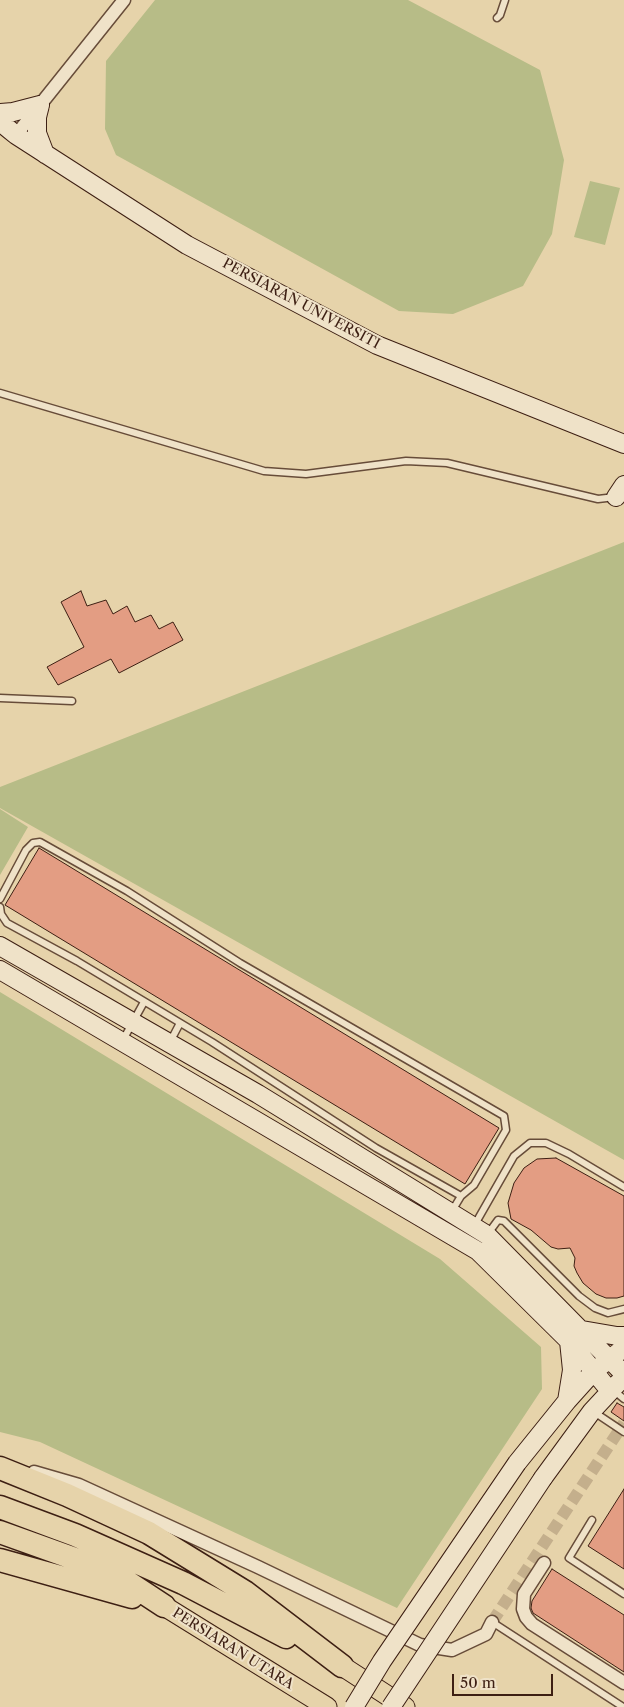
<!DOCTYPE html>
<html>
<head>
<meta charset="utf-8">
<style>
  body { margin:0 }
  #map { position:relative; width:624px; height:1707px; overflow:hidden; background:#e6d3aa; font-family:"Libre Caslon Text",serif }
  canvas { display:block }
  .scale { position:absolute; left:452px; top:1674px; width:101px; height:22px; box-sizing:border-box; border:2px solid #3d1f13; border-top:0; padding-left:6px; font-size:15px; line-height:18px; white-space:nowrap; color:#3d1f13; -webkit-text-stroke:4px #efe2c8; paint-order:stroke }
</style>
</head>
<body>
<div id="map">
<canvas width="624" height="1707"></canvas>
<div class="scale">50 m</div>
</div>
<script>
const context = document.querySelector('canvas').getContext('2d');
context.lineJoin = 'round';
function paint(path, color) {
  context.fillStyle = color;
  context.fill(path, 'evenodd');
}
function shape(rows) {
  const path = new Path2D();
  for (const r of rows) {
    path.moveTo(r[0], r[1]);
    for (let i = 2; i < r.length; i += 2) path.lineTo(r[i], r[i + 1]);
  }
  return path;
}
function trace(path, color, width, dash) {
  context.strokeStyle = color;
  context.lineWidth = width;
  context.lineCap = dash ? 'butt' : 'round';
  context.setLineDash(dash || []);
  context.stroke(path);
}
function drawText(font, color, halo, rows, align = 'center') {
  context.font = font + ' "Libre Caslon Text",serif';
  context.lineWidth = 4;
  context.setLineDash([]);
  context.textBaseline = 'middle';
  context.strokeStyle = halo;
  context.fillStyle = color;
  for (const [text, x, y, turn = 0] of rows) {
    context.save();
    context.translate(x, y);
    context.rotate((+turn || 0) * Math.PI / 180);
    context.textAlign = isNaN(turn) ? turn : align;
    if (halo) context.strokeText(text, 0, 0);
    context.fillText(text, 0, 0);
    context.restore();
  }
}
paint(shape([
  [155,0,408,0,540,70,564,160,552,234,523,286,453,314,399,311,116,155,105,129,106,61],
  [590,181,620,188,605,245,574,237],
  [624,542,624,1160,0,808,0,787],
  [0,809,28,827,0,875],
  [0,992,440,1259,541,1347,542,1389,397,1608,40,1442,0,1432]
]), '#b7bc87');
const building = shape([
  [81,591,87,606,106,600,113,614,127,606,135,622,151,615,159,629,173,622,183,640,119,673,111,659,58,685,47,667,84,647,61,602,81,591],
  [39,848,499,1128,465,1184,5,905,39,848],
  [556,1158,624,1196,624,1296,617,1298,606,1298,596,1294,583,1283,577,1273,574,1266,575,1258,570,1248,558,1249,551,1247,531,1230,511,1219,508,1203,514,1183,524,1168,537,1159,556,1158],
  [617,1403,624,1407,624,1421,611,1412,617,1403],
  [624,1489,624,1569,588,1546,624,1489],
  [552,1569,624,1615,624,1672,533,1613,531,1608,532,1601,552,1569]
]);
paint(building, '#e39d83');
trace(building, '#3d1f13', 1);
trace(shape([
  [492,1622,624,1423]
]), '#c4af8c', 12, [12, 6]);
const lane = shape([
  [497,18,500,15,505,0],
  [0,393,264,471,306,474,406,461,447,463,598,499,615,497],
  [0,698,72,701],
  [0,899,26,850,33,843,40,842,127,891,240,963,504,1116,506,1130,474,1185,461,1196,452,1211],
  [0,907,1,914,7,923,77,961,212,1042,376,1148,461,1196],
  [123,1040,144,1002],
  [170,1042,180,1023],
  [474,1226,514,1156,530,1143,546,1143,569,1154,624,1187],
  [487,1235,498,1220,504,1221,579,1296,595,1308,608,1313,624,1309],
  [613,1390,624,1399],
  [594,1412,624,1432],
  [592,1520,569,1558,624,1594],
  [492,1622,623,1707]
]);
const street = shape([
  [16,135,124,0],
  [34,1472,79,1485,258,1567,420,1645,452,1650,486,1634,492,1622],
  [544,1563,524,1594,523,1609,526,1617,532,1624,624,1683]
]);
const secondary = shape([
  [40,105,37,117,37,133,45,154],
  [0,113,13,112,40,105],
  [0,122,16,135,187,245,377,345,624,444],
  [616,497,624,485],
  [0,946,258,1094,487,1235,624,1374],
  [0,970,478,1251,569,1341,610,1391],
  [582,1330,617,1336,624,1336],
  [567,1401,572,1370,569,1341],
  [517,1463,567,1401,594,1371,624,1348],
  [543,1478,592,1411,618,1383]
]);
const primary = shape([
  [164,1606,327,1707],
  [342,1666,405,1707]
]);
const highway = shape([
  [0,1468,67,1495,149,1533,245,1592,342,1666],
  [0,1507,75,1535,183,1583,286,1637],
  [0,1532,92,1565,129,1583,164,1606],
  [0,1560,132,1597]
]);
trace(lane, '#674c39', 9);
trace(street, '#674c39', 15);
trace(secondary, '#3d1f13', 20);
trace(primary, '#3d1f13', 21);
trace(highway, '#3d1f13', 25);
trace(lane, '#efe2c8', 6);
trace(street, '#efe2c8', 12);
trace(secondary, '#efe2c8', 18);
trace(primary, '#e6d3aa', 19);
trace(highway, '#e6d3aa', 22);
const secondaryBridge = shape([
  [354,1707,382,1661,517,1463],
  [391,1707,543,1478]
]);
trace(secondaryBridge, '#3d1f13', 20, []);
trace(secondaryBridge, '#efe2c8', 18);
drawText('14px', '#3d1f13', '#efe2c8', [
  ["PERSIARAN UNIVERSITI",301,304,28],
  ["PERSIARAN UTARA",233,1649,32]
]);
</script>
</body>
</html>
